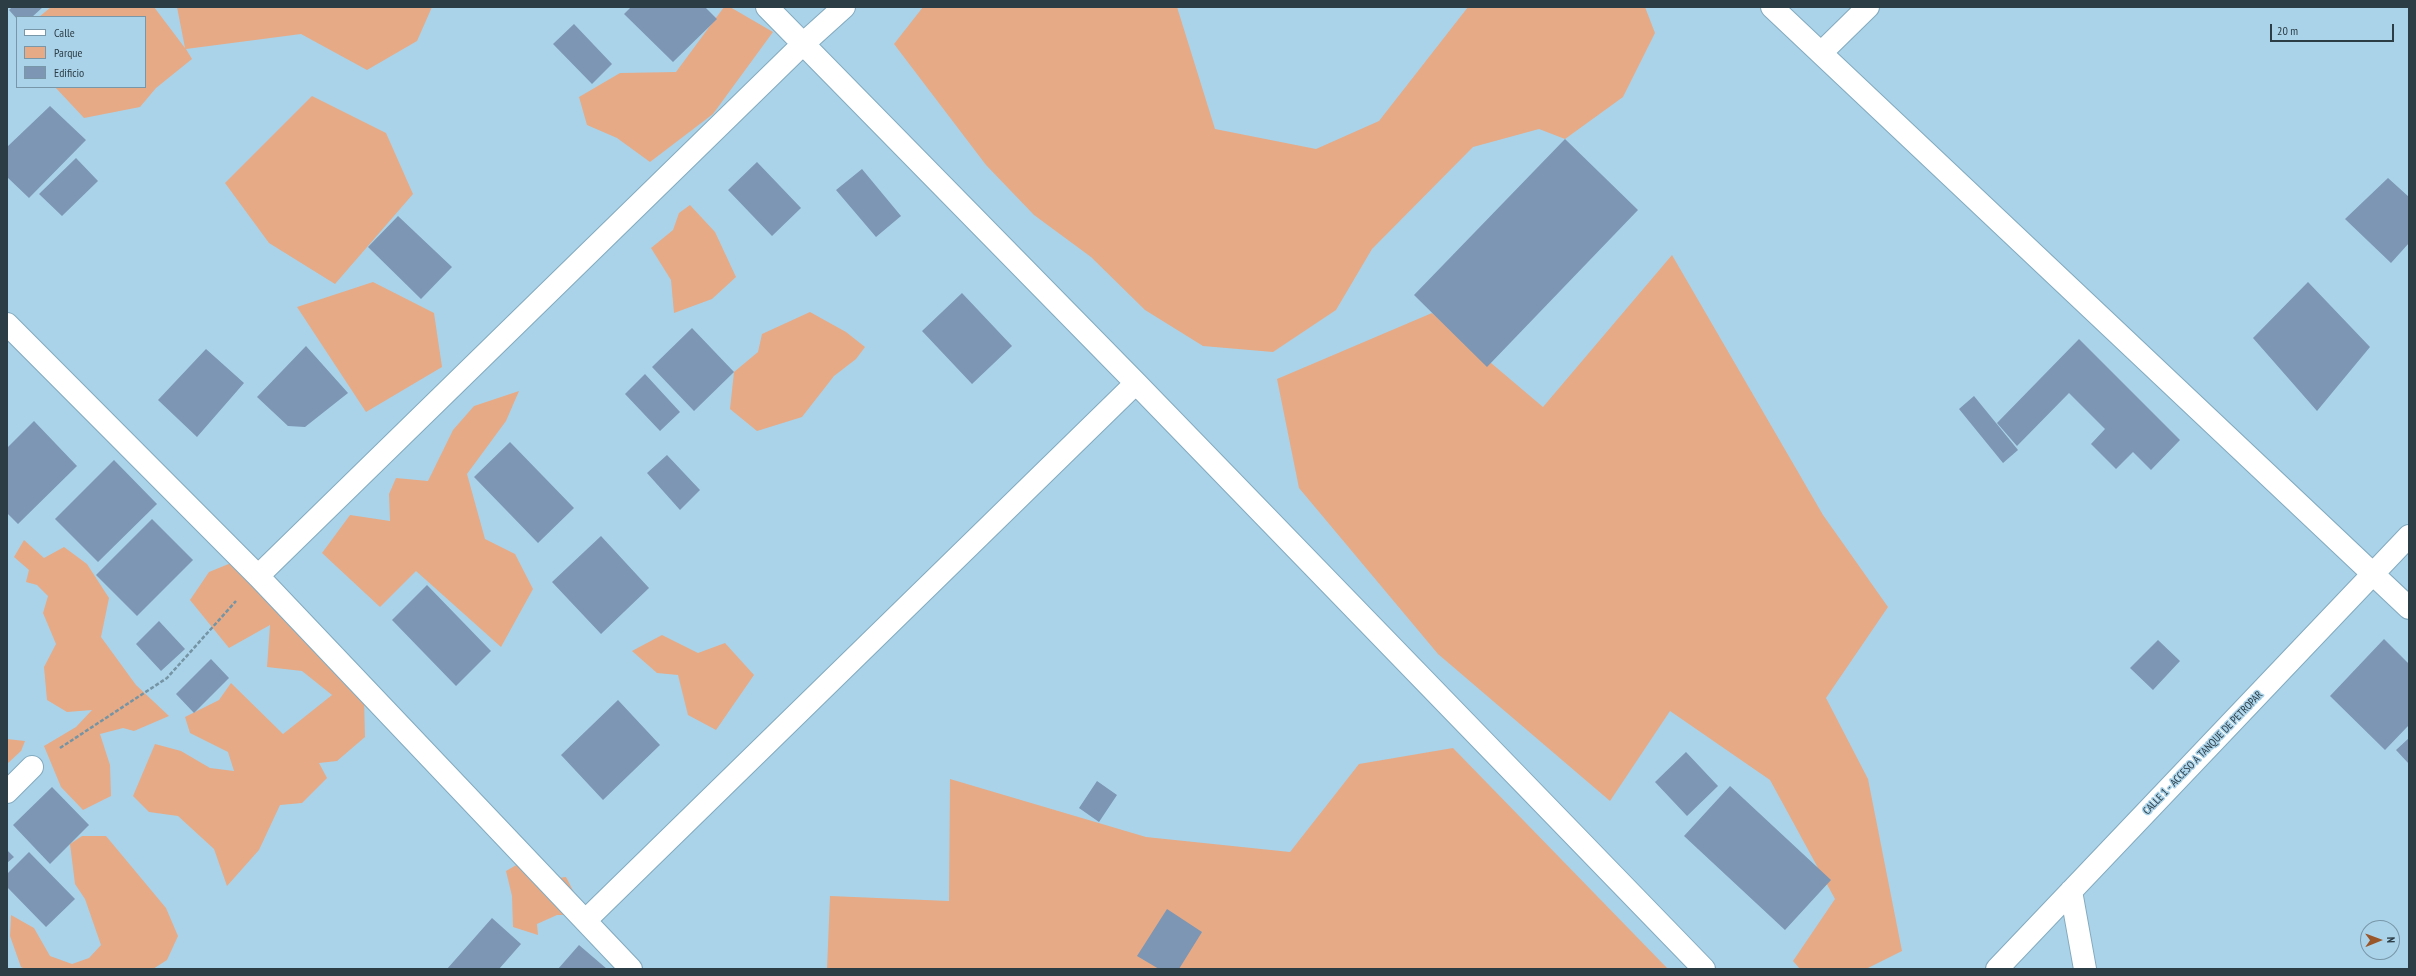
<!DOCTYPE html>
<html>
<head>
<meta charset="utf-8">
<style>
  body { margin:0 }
  #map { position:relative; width:2416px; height:976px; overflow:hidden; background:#aad3e9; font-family:"PT Sans Narrow",sans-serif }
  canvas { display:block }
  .frame { position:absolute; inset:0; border:8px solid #2c3d46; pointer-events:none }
  .legend { position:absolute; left:16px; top:16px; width:130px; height:72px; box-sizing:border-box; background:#aad3e9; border:1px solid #7897a8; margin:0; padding:5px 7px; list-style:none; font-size:12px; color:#2c3d46 }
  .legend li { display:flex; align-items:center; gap:8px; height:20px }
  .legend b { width:20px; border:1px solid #7897a8 }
  .north { position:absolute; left:2360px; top:920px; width:40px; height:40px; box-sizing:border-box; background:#aad3e9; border:1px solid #7897a8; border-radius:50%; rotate:89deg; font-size:11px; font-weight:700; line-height:16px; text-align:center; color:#2c3d46 }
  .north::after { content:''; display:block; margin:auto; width:14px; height:18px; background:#9a5628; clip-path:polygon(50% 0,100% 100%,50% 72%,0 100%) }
  .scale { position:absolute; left:2270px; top:24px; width:124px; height:18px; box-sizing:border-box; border:2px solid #2c3d46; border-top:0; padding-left:5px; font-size:12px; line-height:14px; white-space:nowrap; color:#2c3d46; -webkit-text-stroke:3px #aad3e9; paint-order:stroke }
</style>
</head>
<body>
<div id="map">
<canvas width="2416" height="976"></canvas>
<div class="frame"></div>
<ul class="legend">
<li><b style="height:5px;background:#fff"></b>Calle</li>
<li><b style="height:11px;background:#e6aa86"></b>Parque</li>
<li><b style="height:11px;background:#7c96b4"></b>Edificio</li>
</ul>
<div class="north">N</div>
<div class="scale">20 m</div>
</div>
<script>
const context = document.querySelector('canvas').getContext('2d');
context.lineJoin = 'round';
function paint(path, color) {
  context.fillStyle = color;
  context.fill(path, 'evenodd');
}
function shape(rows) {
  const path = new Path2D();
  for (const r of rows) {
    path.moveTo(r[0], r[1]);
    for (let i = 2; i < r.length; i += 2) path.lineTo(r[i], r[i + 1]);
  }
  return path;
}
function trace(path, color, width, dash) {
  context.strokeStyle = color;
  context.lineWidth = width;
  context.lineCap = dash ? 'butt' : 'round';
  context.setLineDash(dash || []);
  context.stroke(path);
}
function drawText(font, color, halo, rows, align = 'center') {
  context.font = font + ' "PT Sans Narrow",sans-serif';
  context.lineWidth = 3;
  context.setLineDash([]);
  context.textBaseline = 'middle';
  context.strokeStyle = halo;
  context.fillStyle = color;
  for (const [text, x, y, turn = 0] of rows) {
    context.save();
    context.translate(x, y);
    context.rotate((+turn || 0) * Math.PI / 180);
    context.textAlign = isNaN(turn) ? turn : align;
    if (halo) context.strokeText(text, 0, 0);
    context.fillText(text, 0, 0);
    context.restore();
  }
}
paint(shape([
  [51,7,154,7,185,48,177,7,432,7,417,41,367,70,301,34,186,49,192,59,156,88,140,107,84,118,55,87,145,87,145,17,39,17],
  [724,7,730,7,773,32,713,114,650,162,617,138,587,125,579,97,620,73,676,72],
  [923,7,1177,7,1215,129,1316,149,1379,121,1468,7,1645,7,1655,33,1623,97,1565,139,1539,129,1473,147,1372,249,1336,310,1273,352,1203,346,1145,310,1091,257,1034,215,986,165,894,44],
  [312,96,386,133,413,194,335,284,269,243,225,183],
  [690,205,715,232,736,277,712,299,674,313,671,280,651,248,673,230,679,213],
  [1672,255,1823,515,1888,607,1826,698,1868,779,1902,951,1866,969,1800,969,1793,961,1835,899,1770,780,1670,711,1610,801,1438,654,1299,488,1277,379,1432,313,1543,407],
  [373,282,434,313,442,367,366,412,297,307],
  [810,312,846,332,865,347,856,359,834,376,802,417,757,431,730,409,734,372,758,352,762,334],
  [519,391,506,421,467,474,485,539,515,554,533,589,501,647,416,571,380,607,322,553,350,515,390,521,389,494,396,478,428,481,453,430,474,406],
  [24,540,44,558,64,547,87,564,109,598,101,637,136,685,169,716,134,731,123,728,100,734,110,765,111,796,83,810,61,787,44,746,76,727,92,710,67,712,47,700,44,667,56,644,43,613,48,596,37,585,26,582,29,570,14,557],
  [231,563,364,697,365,737,337,761,319,763,327,778,302,803,280,805,259,850,227,886,214,849,178,816,149,812,133,796,155,744,181,751,210,768,234,771,228,752,190,733,185,717,219,700,231,683,283,734,332,695,302,671,267,667,270,625,229,648,190,600,209,572],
  [662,635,698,653,725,643,754,675,716,730,688,715,678,675,657,673,632,651],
  [7,739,25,741,21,751,7,764],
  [1453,748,1668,969,827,969,830,896,949,901,950,779,1146,837,1290,852,1359,764],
  [82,836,106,836,166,908,178,936,167,960,153,969,25,969,21,967,10,936,11,915,34,928,50,956,72,964,89,958,101,945,85,899,75,884,70,844],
  [525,860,550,879,566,877,580,904,570,915,557,915,537,924,538,935,513,927,512,896,506,871]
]), '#e6aa86');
paint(shape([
  [12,7,43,7,32,17,17,19,9,10],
  [631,7,705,7,717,19,673,62,624,14],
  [574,24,612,64,592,84,553,44],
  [50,106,86,140,29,198,7,177,7,147],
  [1565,139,1638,210,1487,367,1414,295],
  [76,158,98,181,62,216,39,194],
  [757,162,801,208,772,236,728,190],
  [862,169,901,216,876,237,836,190],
  [2388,178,2409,197,2409,243,2391,263,2345,219],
  [398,216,452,267,421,299,368,247],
  [2308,282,2370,347,2317,411,2253,338],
  [962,293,1012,346,972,384,922,331],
  [692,328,734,372,694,411,652,367],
  [2079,339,2180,440,2151,470,2133,452,2116,469,2091,444,2105,429,2069,393,2017,446,1997,423],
  [306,346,348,393,305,427,288,426,257,397],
  [206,349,244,383,197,437,158,400],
  [645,374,680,412,660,431,625,394],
  [1974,396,2018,450,2003,463,1959,409],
  [34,421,77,466,18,524,7,513,7,448],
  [510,442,574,508,538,543,474,477],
  [667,455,700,490,680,510,647,473],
  [114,460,157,504,98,562,55,519],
  [152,519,193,560,137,616,96,575],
  [601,536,649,588,601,634,552,582],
  [427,585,491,651,456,686,392,620],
  [159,621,185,649,161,671,136,644],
  [2384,639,2409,664,2409,725,2385,750,2330,696],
  [2158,640,2180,661,2153,690,2130,668],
  [211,659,229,678,194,713,176,694],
  [618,700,660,745,603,800,561,755],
  [2409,738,2409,764,2396,750],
  [1686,752,1718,786,1687,816,1655,782],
  [1097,781,1117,795,1099,822,1079,808],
  [1730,786,1831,880,1785,930,1684,836],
  [52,787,89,825,50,864,13,825],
  [7,850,14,857,7,863],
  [29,852,75,899,46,927,7,887,7,874],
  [1167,909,1202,932,1179,969,1159,969,1137,956],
  [492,918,521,944,499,969,447,969],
  [579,945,607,969,558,969]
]), '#7c96b4');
const minor = shape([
  [767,7,1136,383,1704,969],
  [1772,7,2409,608],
  [1821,53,1868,7],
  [7,324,258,576,631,969],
  [258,576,803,44,844,7],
  [7,792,32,767],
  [2071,891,2085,969],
  [586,920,1136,383],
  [1997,969,2409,536]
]);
trace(minor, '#82aabf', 24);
trace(shape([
  [60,748,167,678,236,601]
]), '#7594a4', 2.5, [4, 2]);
trace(minor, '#fff', 22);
drawText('11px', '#2c3d46', '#aad3e9', [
  ["CALLE 1 - ACCESO A TANQUE DE PETROPAR",2203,753,-46]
]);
</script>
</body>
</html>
